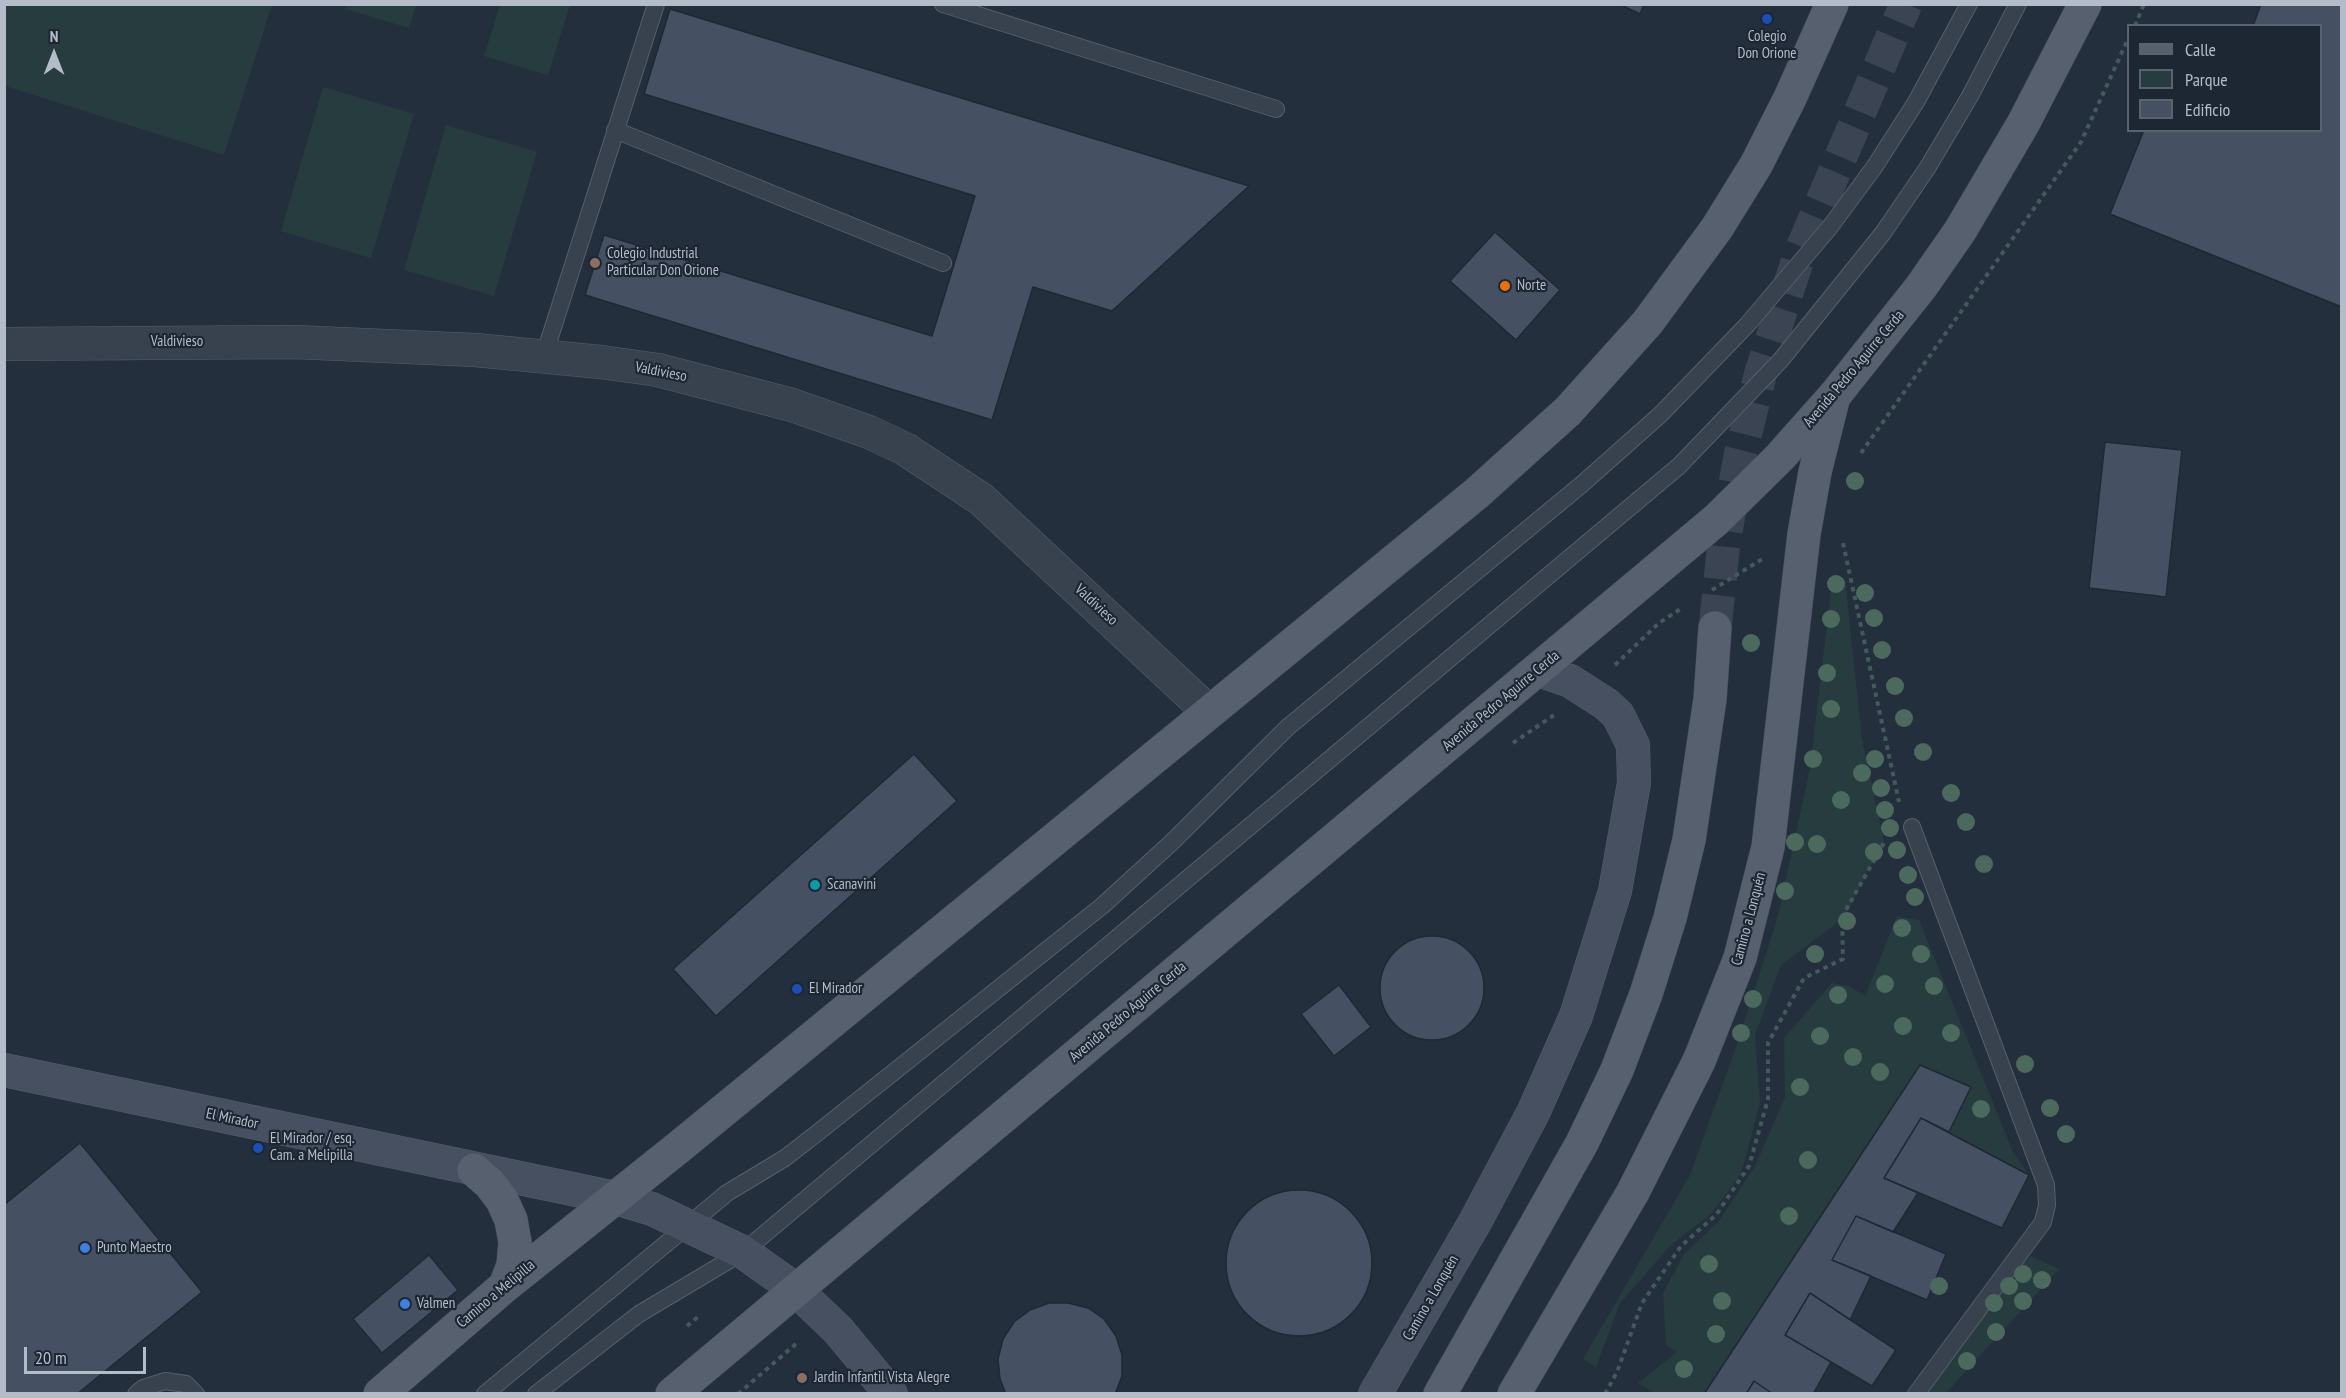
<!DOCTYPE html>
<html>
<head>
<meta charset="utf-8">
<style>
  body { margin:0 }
  #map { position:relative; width:2346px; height:1398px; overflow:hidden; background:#242f3e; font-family:"PT Sans Narrow",sans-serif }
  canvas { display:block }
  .frame { position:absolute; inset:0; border:6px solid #b4bcc9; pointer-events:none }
  .legend { position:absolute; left:2127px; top:24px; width:195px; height:108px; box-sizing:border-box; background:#1d2633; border:2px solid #59626f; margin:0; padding:8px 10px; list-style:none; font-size:18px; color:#b4bcc9 }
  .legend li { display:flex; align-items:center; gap:12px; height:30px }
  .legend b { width:30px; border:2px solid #59626f }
  .north { position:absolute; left:24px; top:24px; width:60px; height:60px; -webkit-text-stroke:4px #1d2633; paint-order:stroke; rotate:0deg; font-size:16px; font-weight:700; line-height:24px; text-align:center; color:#b4bcc9 }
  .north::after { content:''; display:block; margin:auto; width:21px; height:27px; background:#b4bcc9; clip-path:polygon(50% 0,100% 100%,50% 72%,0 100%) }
  .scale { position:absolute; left:24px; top:1347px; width:122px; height:27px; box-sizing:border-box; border:3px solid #b4bcc9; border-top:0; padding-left:8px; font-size:18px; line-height:21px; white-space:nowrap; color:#b4bcc9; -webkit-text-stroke:4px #1d2633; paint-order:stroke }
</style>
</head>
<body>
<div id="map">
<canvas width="2346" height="1398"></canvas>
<div class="frame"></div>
<ul class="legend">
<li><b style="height:8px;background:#56606e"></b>Calle</li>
<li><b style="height:16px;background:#263c3f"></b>Parque</li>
<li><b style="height:16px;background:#455162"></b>Edificio</li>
</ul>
<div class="north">N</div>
<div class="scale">20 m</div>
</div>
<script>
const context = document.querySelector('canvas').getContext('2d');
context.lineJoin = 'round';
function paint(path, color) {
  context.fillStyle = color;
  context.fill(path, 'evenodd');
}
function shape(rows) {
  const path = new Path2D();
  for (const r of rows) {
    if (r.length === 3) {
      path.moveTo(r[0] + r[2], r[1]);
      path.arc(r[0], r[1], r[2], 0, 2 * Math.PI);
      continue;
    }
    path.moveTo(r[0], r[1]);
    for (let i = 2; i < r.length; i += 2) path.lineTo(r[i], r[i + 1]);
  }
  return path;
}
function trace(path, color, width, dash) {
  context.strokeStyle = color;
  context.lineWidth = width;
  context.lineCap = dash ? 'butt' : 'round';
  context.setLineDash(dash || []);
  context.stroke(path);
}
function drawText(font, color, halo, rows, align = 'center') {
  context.font = font + ' "PT Sans Narrow",sans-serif';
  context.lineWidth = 4.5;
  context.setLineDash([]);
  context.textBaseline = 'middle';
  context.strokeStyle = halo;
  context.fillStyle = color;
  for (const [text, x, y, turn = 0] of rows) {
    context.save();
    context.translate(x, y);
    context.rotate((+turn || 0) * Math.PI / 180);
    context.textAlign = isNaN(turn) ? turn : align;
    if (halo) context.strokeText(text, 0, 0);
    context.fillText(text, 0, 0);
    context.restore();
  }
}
paint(shape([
  [5,4,272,4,272,5,224,155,5,86],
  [346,5,346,4,416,5,409,28,345,9],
  [500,5,570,5,548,75,484,56],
  [323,87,414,114,371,258,281,231],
  [446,125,537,152,494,296,404,270],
  [1833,573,1845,579,1862,740,1884,841,1844,918,1781,965,1755,1035,1760,1103,1741,1174,1711,1214,1671,1245,1620,1303,1596,1367,1583,1359,1690,1175,1736,1047,1778,916,1810,768],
  [1897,916,1919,920,2013,1152,2029,1175,1949,1132,1971,1087,1920,1065,1704,1393,1655,1393,1638,1383,1677,1352,1666,1345,1663,1293,1684,1254,1719,1221,1755,1166,1785,1097,1784,1038,1832,983,1849,986,1865,996],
  [2031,1256,2059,1269,1946,1393,1925,1394,1960,1327]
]), '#263c3f');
const building = shape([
  [1619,4,1644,4,1640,14,1619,4],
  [2261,4,2342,4,2342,307,2110,214,2144,130,2320,130,2320,26,2253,26,2261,4],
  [670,9,1249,186,1112,311,1033,287,992,420,585,295,604,235,932,336,975,196,644,94,670,9],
  [1495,232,1560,290,1516,340,1450,281,1495,232],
  [2105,442,2182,450,2166,597,2089,588,2105,442],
  [914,754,957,801,716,1016,673,969,914,754],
  [1432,988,52],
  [1339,985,1371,1027,1334,1056,1301,1014,1339,985],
  [1920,1065,1971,1087,1949,1132,1921,1118,1884,1178,1918,1193,1893,1232,1856,1216,1832,1260,1871,1276,1850,1320,1810,1293,1785,1335,1831,1362,1813,1394,1773,1394,1754,1381,1746,1394,1704,1394,1920,1065],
  [1921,1118,2029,1175,2002,1228,1884,1178,1921,1118],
  [80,1143,202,1292,77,1394,4,1394,4,1205,80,1143],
  [1299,1263,73],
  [1856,1216,1946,1254,1927,1300,1832,1260,1856,1216],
  [429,1255,458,1290,382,1353,353,1319,429,1255],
  [1810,1293,1896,1350,1872,1386,1785,1335,1810,1293],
  [1049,1303,1068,1303,1088,1308,1104,1319,1116,1336,1122,1355,1122,1376,1115,1394,1006,1394,1000,1379,998,1359,1003,1339,1014,1322,1030,1310,1049,1303],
  [1754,1381,1773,1394,1746,1394,1754,1381]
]);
paint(building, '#455162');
trace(building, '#1f2835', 1.5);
trace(shape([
  [1715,628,1724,542,1740,456,1761,372,1800,253,1906,4]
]), '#3a4453', 33, [33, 16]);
const service = shape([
  [943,4,1276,109],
  [615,130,943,263],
  [544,356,656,4],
  [1912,827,2046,1185,2047,1205,2043,1222,1916,1394],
  [136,1394,143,1388,165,1381,186,1384,196,1394],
  [485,1394,727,1193,785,1158,816,1134,1102,906,1171,843,1288,727,1581,485,1661,414,1747,325,1830,227,1875,166,1916,102,1969,4],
  [536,1394,639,1314,743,1252,1679,466,1780,361,1883,233,1928,167,1970,96,2018,4]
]);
const minor = shape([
  [4,344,295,342,475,350,601,362,658,370,792,405,869,432,905,449,981,499,1208,711]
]);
const secondary = shape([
  [4,1070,615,1198,652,1209,743,1252,795,1289,838,1330,891,1394],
  [1375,1394,1475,1222,1533,1113,1576,1016,1615,891,1634,783,1633,745,1618,715,1606,704,1570,681,1538,670]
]);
const primary = shape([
  [474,1170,490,1184,502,1200,511,1220,515,1242,513,1265,505,1286],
  [380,1394,505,1286,679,1147,1477,493,1568,411,1648,322,1717,228,1756,165,1790,98,1832,4],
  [672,1394,1716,520,1780,457,1835,395,1921,287,1960,231,2023,124,2085,4],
  [1440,1394,1582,1143,1617,1070,1646,994,1670,918,1689,840,1710,699,1715,628],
  [1514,1394,1633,1192,1699,1061,1740,958,1768,847,1804,534,1815,472,1833,400]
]);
trace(service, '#565f6c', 18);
trace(minor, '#565f6c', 34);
trace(secondary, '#565f6c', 34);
trace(primary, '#414a57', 34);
trace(shape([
  [2135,26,2144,4],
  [1861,453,2081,142,2128,39],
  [1843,543,1899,802],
  [1712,590,1764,558],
  [1615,665,1659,623,1682,608],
  [1513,743,1554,715],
  [687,1326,699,1316],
  [738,1394,797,1343],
  [1605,1394,1617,1372,1642,1303,1681,1246,1716,1215,1749,1166,1768,1099,1768,1043,1804,978,1843,959,1842,917,1885,841]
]), '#44595c', 4, [4.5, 4.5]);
trace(service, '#38414e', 16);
trace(minor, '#38414e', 33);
trace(secondary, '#465061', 33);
trace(primary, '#56606e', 33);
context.fillStyle = '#4b6a5d';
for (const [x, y] of [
  [1855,481],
  [1836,584],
  [1865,593],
  [1874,618],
  [1831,619],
  [1751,643],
  [1882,650],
  [1827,673],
  [1895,686],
  [1831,709],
  [1904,718],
  [1923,752],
  [1813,759],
  [1875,759],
  [1862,773],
  [1881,788],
  [1951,793],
  [1841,800],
  [1885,810],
  [1966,822],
  [1890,828],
  [1795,842],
  [1817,844],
  [1897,850],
  [1874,852],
  [1984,864],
  [1908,875],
  [1785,891],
  [1915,897],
  [1847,921],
  [1902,928],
  [1815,954],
  [1921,954],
  [1885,984],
  [1934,986],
  [1838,995],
  [1753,999],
  [1903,1026],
  [1741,1033],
  [1951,1033],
  [1820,1036],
  [1853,1057],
  [2025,1064],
  [1880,1072],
  [1800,1087],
  [2050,1108],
  [1981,1109],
  [2066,1134],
  [1808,1160],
  [1789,1216],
  [1709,1264],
  [2023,1274],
  [2042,1280],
  [1939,1286],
  [2009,1286],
  [1722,1301],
  [2023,1301],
  [1994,1303],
  [1996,1332],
  [1716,1334],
  [1967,1361],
  [1684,1369]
]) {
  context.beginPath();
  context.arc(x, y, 9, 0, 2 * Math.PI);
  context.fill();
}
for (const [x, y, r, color] of [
  [1767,19,6,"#1a4fb4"],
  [595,263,6,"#8d6e63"],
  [1505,286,6,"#e8710a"],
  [815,885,6,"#0f9aa8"],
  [797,989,6,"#1a4fb4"],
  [258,1148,6,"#1a4fb4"],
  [85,1248,6,"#3f7fe0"],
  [405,1304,6,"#3f7fe0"],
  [802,1378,6,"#8d6e63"]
]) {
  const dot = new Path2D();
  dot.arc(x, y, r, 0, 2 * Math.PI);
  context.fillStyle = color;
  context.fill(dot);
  trace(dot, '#1d2633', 2);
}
drawText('15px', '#b4bcc9', '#1d2633', [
  ["Colegio",1767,37,"center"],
  ["Don Orione",1767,54,"center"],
  ["Colegio Industrial",607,254],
  ["Particular Don Orione",607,271],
  ["Norte",1517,286],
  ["Scanavini",827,885],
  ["El Mirador",809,989],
  ["El Mirador / esq.",270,1139],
  ["Cam. a Melipilla",270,1156],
  ["Punto Maestro",97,1248],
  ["Valmen",417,1304],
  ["Jardin Infantil Vista Alegre",814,1378]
], 'left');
drawText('15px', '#b4bcc9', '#1d2633', [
  ["Valdivieso",177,342],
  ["Avenida Pedro Aguirre Cerda",1854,369,-50],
  ["Valdivieso",661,372,11],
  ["Valdivieso",1096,605,43],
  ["Avenida Pedro Aguirre Cerda",1501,701,-40],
  ["Camino a Lonquén",1749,919,-75],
  ["Avenida Pedro Aguirre Cerda",1128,1012,-40],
  ["El Mirador",232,1119,12],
  ["Camino a Melipilla",496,1294,-40],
  ["Camino a Lonquén",1431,1298,-60]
]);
</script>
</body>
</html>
